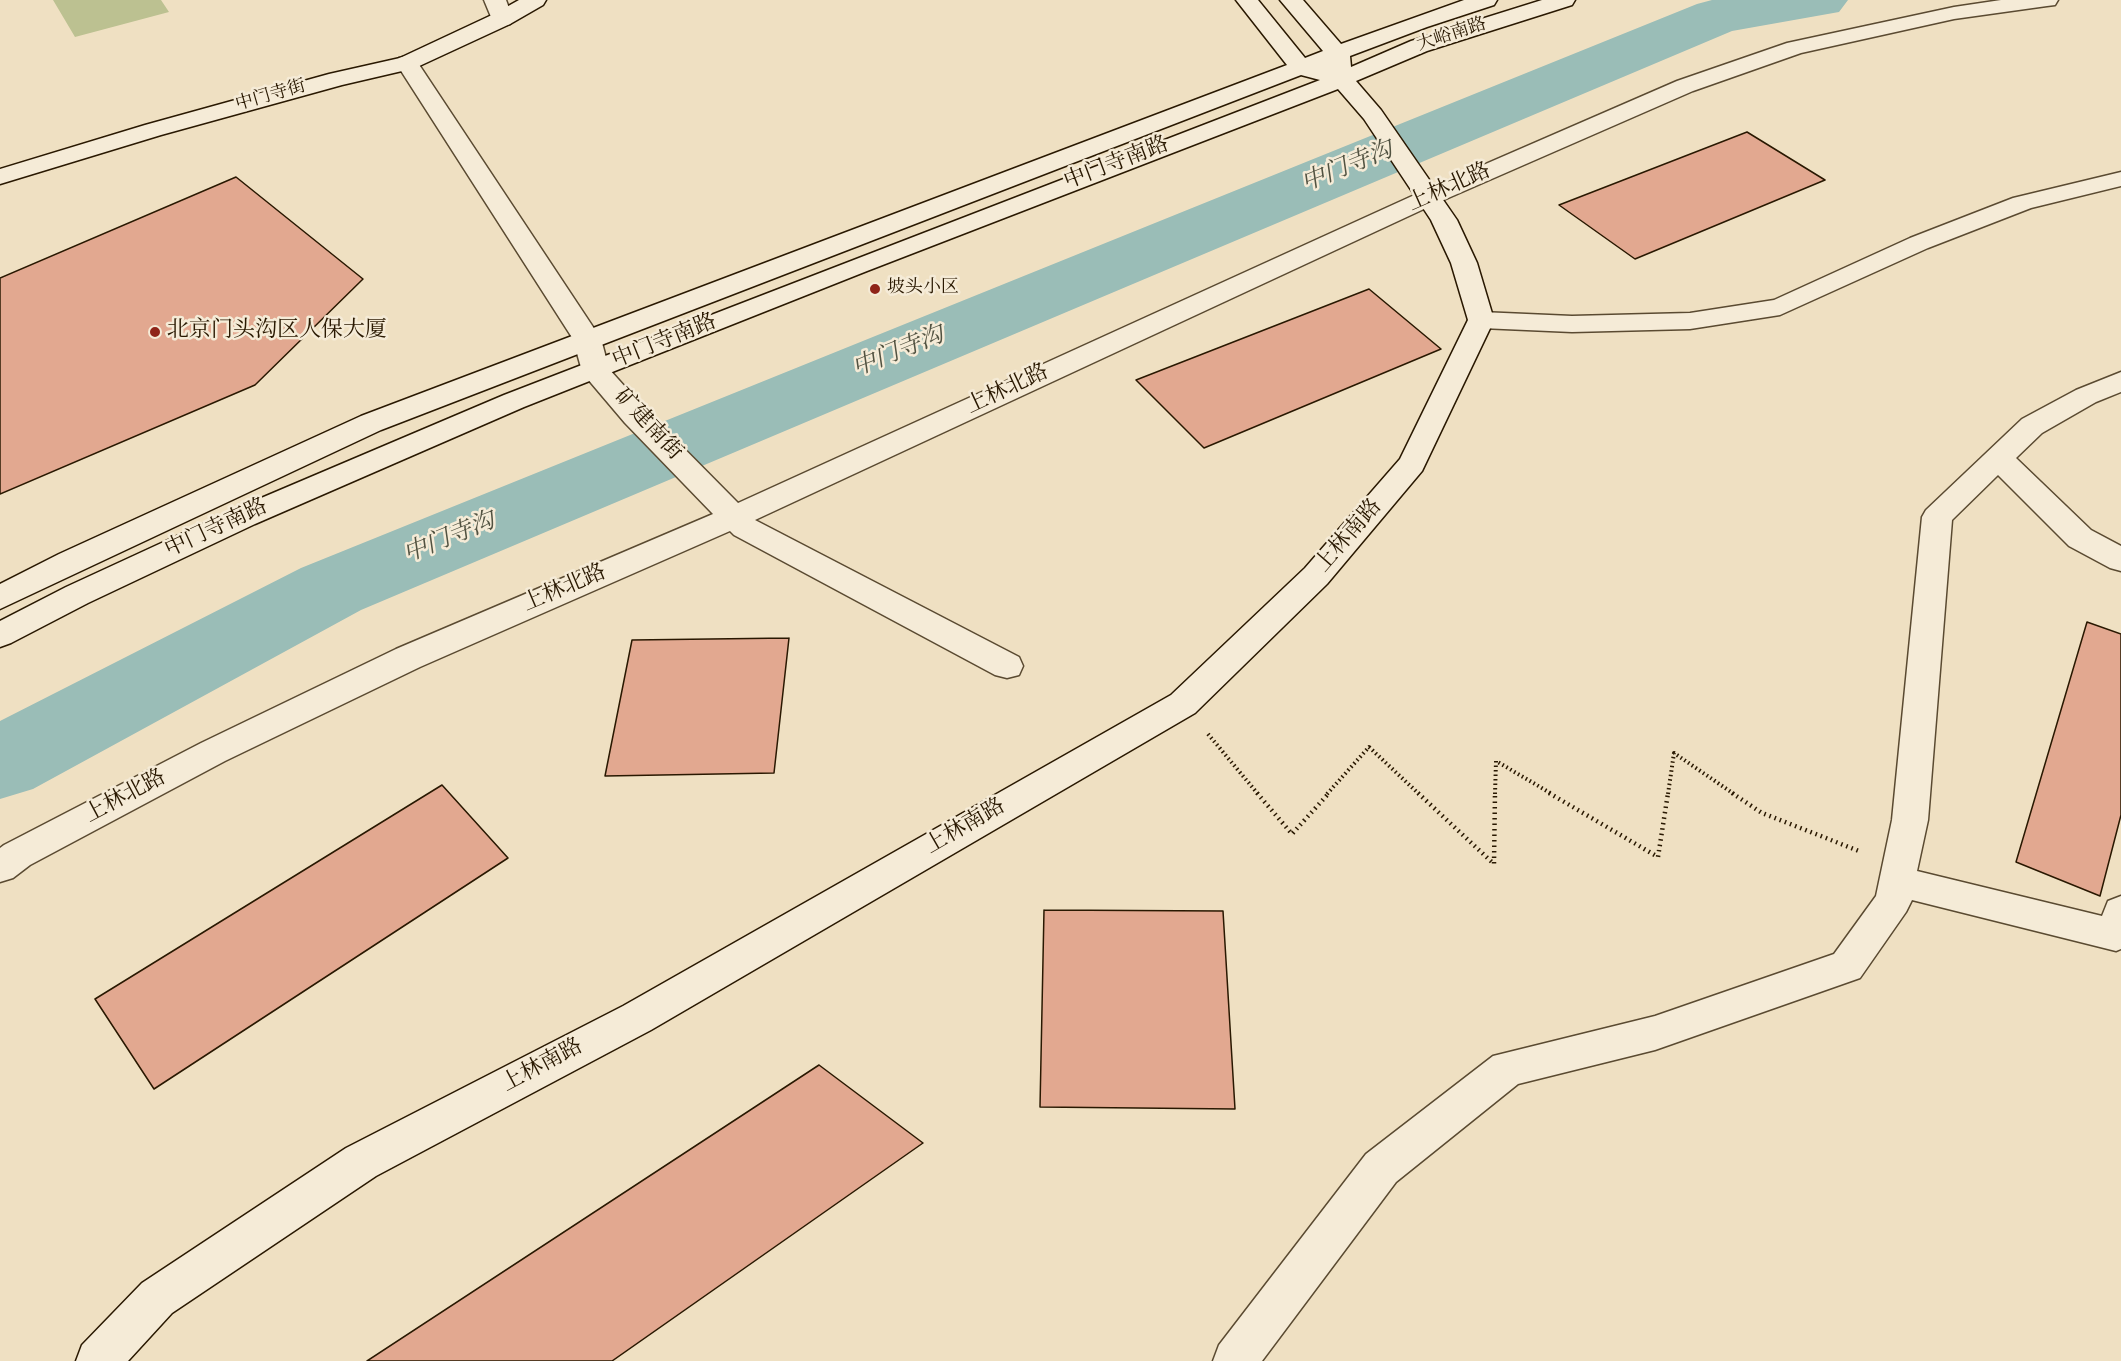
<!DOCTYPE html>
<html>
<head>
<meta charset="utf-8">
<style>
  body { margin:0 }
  canvas { display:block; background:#efe0c2 }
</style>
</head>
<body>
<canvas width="2121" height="1361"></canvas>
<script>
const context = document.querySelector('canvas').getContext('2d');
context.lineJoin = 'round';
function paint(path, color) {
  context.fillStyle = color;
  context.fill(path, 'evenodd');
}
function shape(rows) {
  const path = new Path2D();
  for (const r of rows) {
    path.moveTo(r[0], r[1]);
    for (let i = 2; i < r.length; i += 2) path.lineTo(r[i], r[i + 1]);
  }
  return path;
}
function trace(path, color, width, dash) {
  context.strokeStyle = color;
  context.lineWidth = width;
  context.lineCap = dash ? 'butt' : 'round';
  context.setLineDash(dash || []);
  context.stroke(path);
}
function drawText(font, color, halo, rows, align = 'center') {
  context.font = font + ' "Sorts Mill Goudy","Noto Serif SC",serif';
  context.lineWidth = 5;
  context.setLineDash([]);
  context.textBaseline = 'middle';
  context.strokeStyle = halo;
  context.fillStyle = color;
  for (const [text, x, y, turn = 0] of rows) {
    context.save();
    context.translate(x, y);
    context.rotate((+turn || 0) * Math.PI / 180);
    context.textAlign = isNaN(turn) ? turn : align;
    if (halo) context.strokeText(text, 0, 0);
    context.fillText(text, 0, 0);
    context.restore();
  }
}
paint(shape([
  [53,0,161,0,169,12,75,37]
]), '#bcc191');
paint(shape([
  [1712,0,1848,0,1839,12,1732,31,361,610,33,789,0,799,0,721,301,568,1697,4,1712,0]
]), '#9abdb7');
const building = shape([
  [1747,132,1825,180,1635,259,1559,205,1747,132],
  [236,177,363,279,255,385,0,494,0,278,236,177],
  [1369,289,1441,349,1204,448,1136,380,1369,289],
  [2087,622,2121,634,2121,815,2100,896,2016,862,2087,622],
  [789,638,774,773,605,776,632,640,789,638],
  [442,785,508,858,154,1089,95,999,442,785],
  [1044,910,1223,911,1235,1109,1040,1107,1044,910],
  [819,1065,923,1143,612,1361,367,1361,819,1065]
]);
paint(building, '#e2a890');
trace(building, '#291801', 1.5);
const street = shape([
  [484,0,506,0,513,19,510,24,502,26,494,24,484,0],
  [2001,0,2058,0,2055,5,2047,6,1954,19,1801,53,1693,91,1439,202,755,520,1019,657,1023,666,1019,675,1007,678,995,675,734,535,730,531,420,667,225,761,30,865,13,878,0,882,0,848,4,845,201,743,396,649,713,514,625,423,586,377,582,371,573,339,396,63,399,58,407,56,415,58,418,63,601,339,609,369,645,409,738,503,1421,192,1677,81,1787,43,1954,7,2001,0],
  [2121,172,2121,186,2031,208,1928,248,1780,315,1690,329,1572,332,1481,328,1471,326,1468,320,1471,314,1481,312,1572,316,1690,313,1774,300,1910,238,2013,198,2121,172],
  [2121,372,2121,392,2096,402,2042,433,2016,458,2091,530,2121,546,2121,571,2110,568,2069,546,1998,475,1952,520,1928,820,1917,871,2102,916,2108,901,2121,896,2121,949,2116,951,1912,900,1906,912,1860,978,1655,1050,1518,1084,1396,1182,1262,1361,1213,1361,1219,1345,1366,1154,1493,1056,1655,1016,1834,954,1876,896,1892,820,1922,517,1926,510,2022,419,2076,390,2121,372]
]);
const secondary = shape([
  [519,0,546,0,543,5,510,24,415,68,342,85,161,135,0,184,0,169,145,125,329,74,400,58,494,14,519,0],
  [1236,0,1258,0,1305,58,1323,51,1280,0,1303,0,1341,44,1464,0,1497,0,1494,5,1427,27,1350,56,1351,67,1411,41,1542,0,1575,0,1572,5,1427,51,1356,81,1381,110,1457,220,1477,263,1494,320,1422,471,1327,584,1195,713,651,1030,376,1176,172,1313,128,1361,76,1361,82,1345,142,1283,346,1148,623,1006,1171,695,1305,568,1400,459,1468,320,1451,263,1431,220,1364,119,1338,89,867,271,524,407,255,524,88,603,11,643,0,647,0,621,66,587,233,510,504,395,1320,80,1301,75,381,430,0,609,0,584,59,554,361,416,1287,65,1236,0]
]);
trace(street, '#5a4a31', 3);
trace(secondary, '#291801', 3);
trace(shape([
  [1208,734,1258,794],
  [1327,794,1369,747,1419,794],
  [1495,794,1496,761,1552,794],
  [1668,794,1674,753,1734,794]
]), '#291801', 4, [1.5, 3]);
trace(shape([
  [1257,793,1292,834,1329,793],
  [1418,793,1494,864,1495,793],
  [1549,793,1658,857,1668,793],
  [1732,793,1762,813,1859,851]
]), '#291801', 4.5, [1.5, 4]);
paint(street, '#f5ebd7');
paint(secondary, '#f5ebd7');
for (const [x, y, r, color] of [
  [875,289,6,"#8f2418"],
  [155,332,6,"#8f2418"]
]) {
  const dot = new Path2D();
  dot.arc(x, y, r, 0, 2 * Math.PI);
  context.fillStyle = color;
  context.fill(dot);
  trace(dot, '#f5ebd7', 2);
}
drawText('18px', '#291801', '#f5ebd7', [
  ["大峪南路",1452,36,-18],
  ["中门寺街",271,97,-16]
]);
drawText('18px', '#291801', '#f5ebd7', [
  ["坡头小区",887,289]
], 'left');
drawText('22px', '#291801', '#f5ebd7', [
  ["中门寺南路",1117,165,-21],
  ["上林北路",1450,189,-24],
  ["中门寺南路",665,343,-22],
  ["上林北路",1008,391,-25],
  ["矿建南街",647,426,47],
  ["中门寺南路",217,530,-25],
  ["上林南路",1350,537,-49],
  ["上林北路",565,590,-23],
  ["上林北路",126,798,-28],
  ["上林南路",966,828,-30],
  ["上林南路",543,1067,-28]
]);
drawText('22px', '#291801', '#f5ebd7', [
  ["北京门头沟区人保大厦",167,332]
], 'left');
drawText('italic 24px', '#515241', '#f5ebd7', [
  ["中门寺沟",1348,169,-22],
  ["中门寺沟",899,354,-22],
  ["中门寺沟",450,540,-22]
]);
</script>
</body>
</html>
